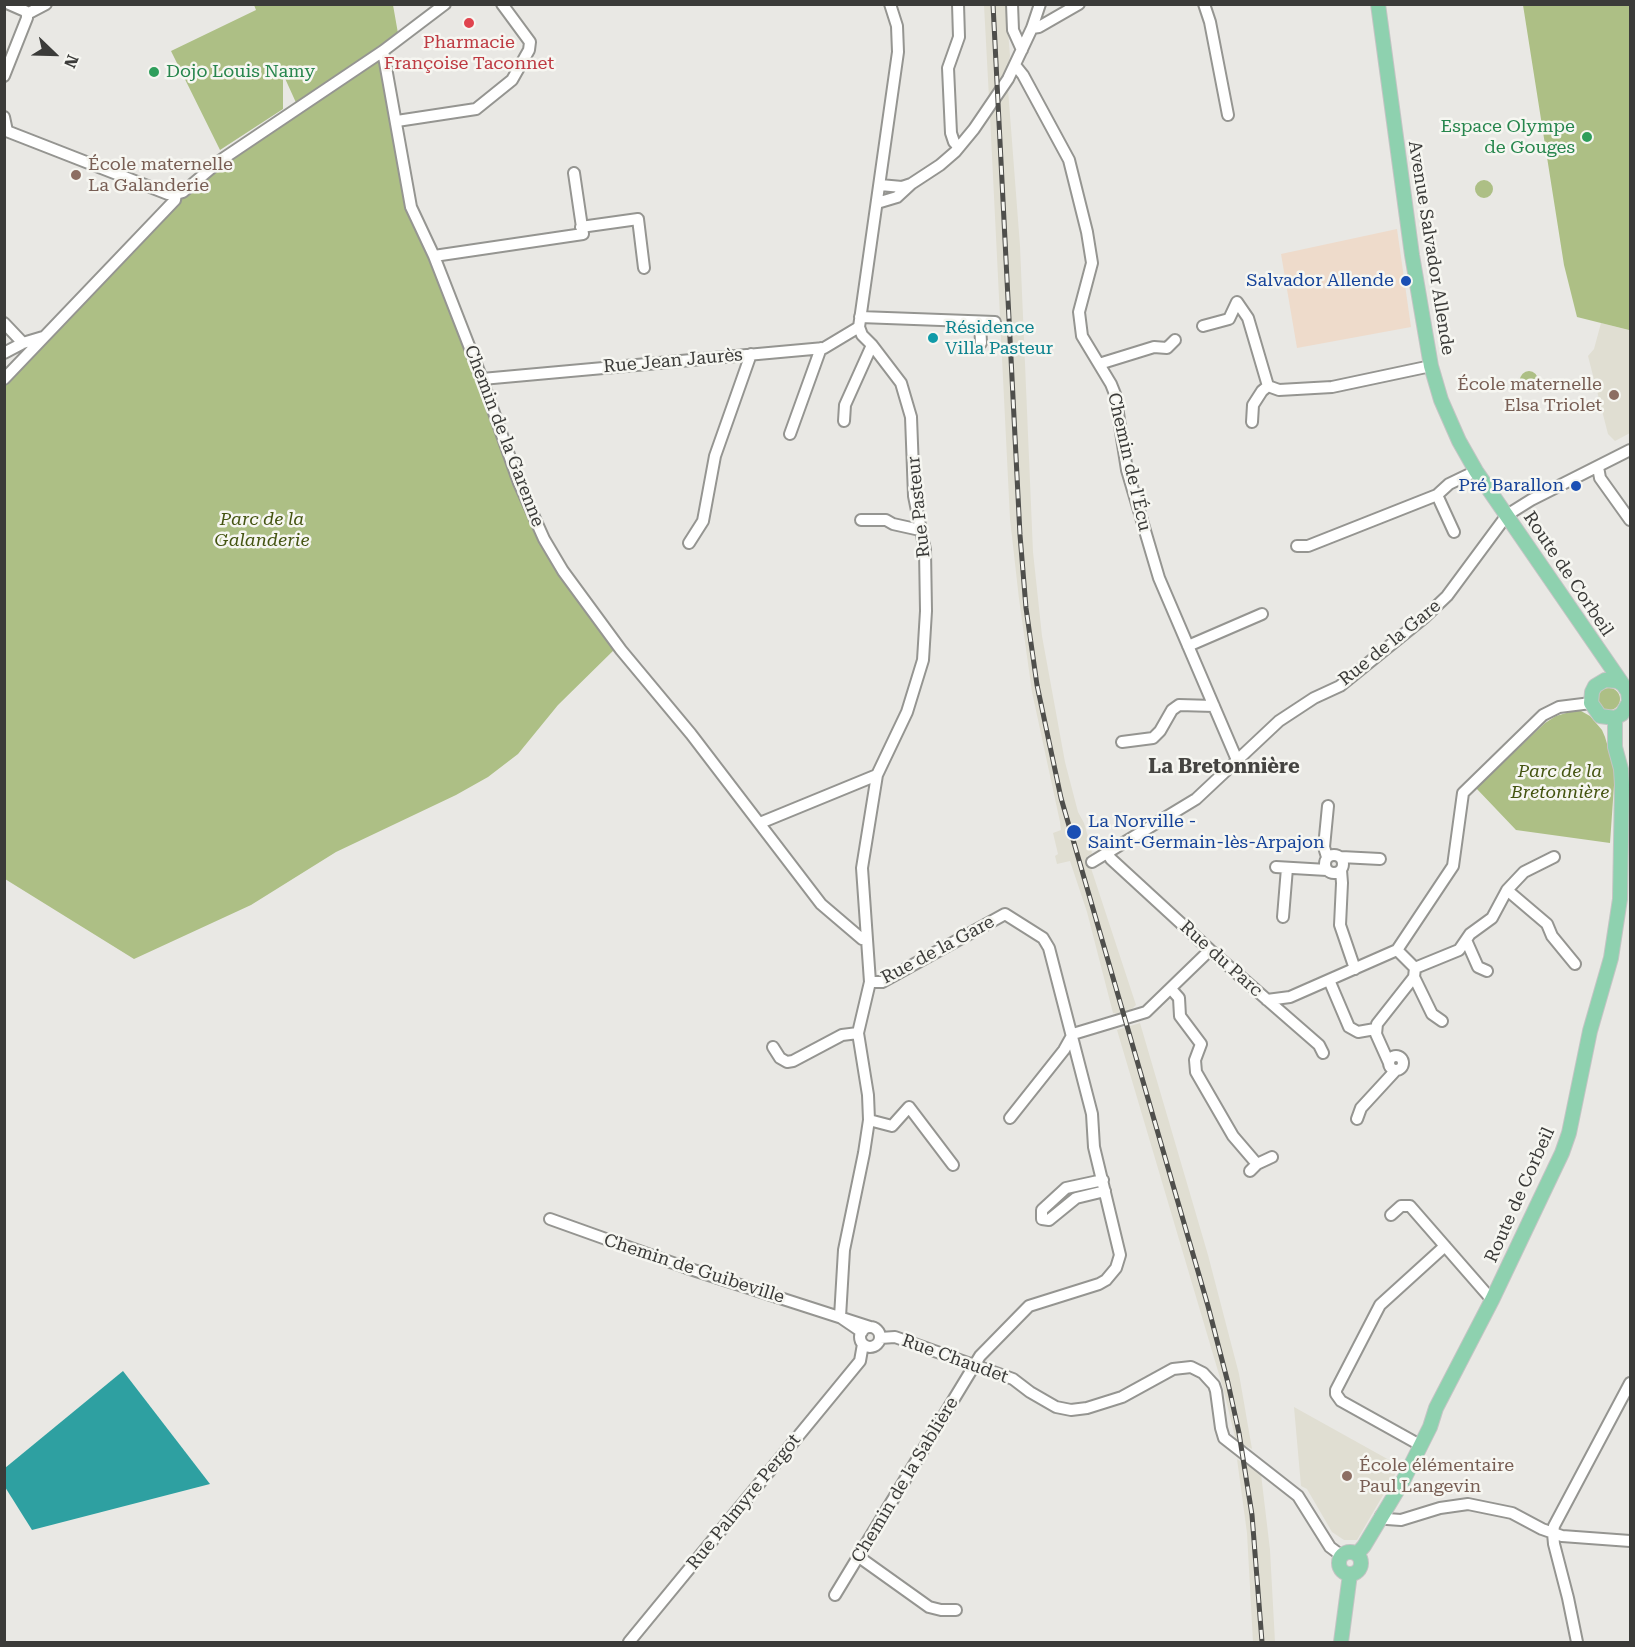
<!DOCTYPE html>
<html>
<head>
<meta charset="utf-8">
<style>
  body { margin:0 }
  #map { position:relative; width:1635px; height:1647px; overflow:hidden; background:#e9e8e4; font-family:"Roboto Serif",serif }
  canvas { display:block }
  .frame { position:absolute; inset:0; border:6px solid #3b3b39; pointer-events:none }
  .north { position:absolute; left:24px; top:24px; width:60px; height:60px; -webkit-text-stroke:4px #f6f6f1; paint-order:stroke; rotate:113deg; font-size:16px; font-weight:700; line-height:24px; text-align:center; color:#3b3b39 }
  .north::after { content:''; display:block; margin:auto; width:21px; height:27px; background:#3b3b39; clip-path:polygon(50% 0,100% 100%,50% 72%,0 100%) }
</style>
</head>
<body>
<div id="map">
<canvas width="1635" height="1647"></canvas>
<div class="frame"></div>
<div class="north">N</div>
</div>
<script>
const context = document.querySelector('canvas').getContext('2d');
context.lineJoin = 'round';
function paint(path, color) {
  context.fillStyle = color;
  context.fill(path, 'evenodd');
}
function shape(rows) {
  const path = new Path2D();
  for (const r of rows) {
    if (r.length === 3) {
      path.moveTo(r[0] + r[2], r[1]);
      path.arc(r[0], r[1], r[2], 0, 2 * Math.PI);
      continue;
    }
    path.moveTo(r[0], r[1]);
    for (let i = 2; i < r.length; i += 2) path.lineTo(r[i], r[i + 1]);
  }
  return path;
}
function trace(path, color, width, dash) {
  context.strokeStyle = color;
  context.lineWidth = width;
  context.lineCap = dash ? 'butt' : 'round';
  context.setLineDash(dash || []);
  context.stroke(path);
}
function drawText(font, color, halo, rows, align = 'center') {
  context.font = font + ' "Roboto Serif",serif';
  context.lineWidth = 5;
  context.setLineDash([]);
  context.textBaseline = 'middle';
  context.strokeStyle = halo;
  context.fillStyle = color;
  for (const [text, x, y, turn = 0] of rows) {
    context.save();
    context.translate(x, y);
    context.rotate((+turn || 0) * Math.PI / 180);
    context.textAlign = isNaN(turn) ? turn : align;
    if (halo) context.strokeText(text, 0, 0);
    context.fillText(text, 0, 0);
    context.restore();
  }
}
paint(shape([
  [1397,229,1411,327,1297,348,1281,254]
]), '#eedbcb');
paint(shape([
  [984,5,1006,5,1010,56,1006,73,989,98],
  [1008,89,1020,246,1033,552,1042,636,1065,762,1078,812,1084,823,1091,847,1092,854,1087,856,1136,1005,1131,1010,1119,1014,1113,1013,1087,912,1070,861,1057,864,1055,856,1058,854,1053,833,1061,830,1060,822,1032,692,1019,599,1010,519,990,116],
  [1601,323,1628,330,1630,323,1630,433,1615,441,1608,434,1588,356,1594,349],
  [1140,1023,1208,1255,1239,1374,1252,1449,1236,1441,1223,1388,1117,1030],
  [1294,1407,1400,1466,1357,1540,1344,1540,1332,1532,1307,1489,1301,1486],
  [1237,1459,1261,1474,1270,1550,1275,1642,1253,1642,1247,1533]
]), '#e0ded2');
paint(shape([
  [254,5,393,5,399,39,383,51,410,208,544,540,617,647,558,705,518,754,488,777,456,795,336,852,251,905,134,959,5,879,4,379,183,192,298,107,283,74,283,109,220,150,171,51,256,10],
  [1523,5,1630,5,1630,323,1629,330,1577,317,1564,265],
  [1484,189,9],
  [1529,380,9],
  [1609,699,11],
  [1573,711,1581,711,1590,716,1602,730,1605,737,1615,771,1610,843,1516,830,1476,788,1545,723,1556,716]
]), '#adbf85');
paint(shape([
  [123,1371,210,1484,32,1530,5,1487,5,1468]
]), '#2ea0a1');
const minor = shape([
  [9,4,25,11,27,14],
  [958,4,959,37,948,68,951,133,954,142,959,147],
  [1012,4,1013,30,1022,50],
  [1204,4,1210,22,1228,115],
  [27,14,46,4],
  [1032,28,1039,27,1079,4],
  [383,51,411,207,434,256,482,379,519,483,544,539,563,571,621,650,691,734,821,904,862,939,867,940],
  [1015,65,1023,75,1069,160,1087,232,1092,263,1079,312,1082,336,1111,384,1115,394,1127,470,1159,578,1237,760],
  [4,76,27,18,27,14],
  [4,117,7,131],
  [397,121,476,109,512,80,529,50,530,42,502,4],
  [4,130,168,194,176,194],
  [880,185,902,187,911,184,940,165,955,152,974,129,1008,79,1032,28,1040,4],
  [877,203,897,197,911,184],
  [581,227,638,219,644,268],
  [434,256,583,234,574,173],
  [860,317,995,322],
  [980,322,981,343],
  [4,323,23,343],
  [1203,326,1229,319,1237,302,1248,318,1268,386],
  [4,353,23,343,43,337],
  [1099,364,1154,347,1167,348,1175,340],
  [4,379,175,200,176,194,183,192,221,160,383,51,445,4],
  [482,379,824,348,859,327],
  [1268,386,1279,390,1332,387,1431,366],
  [844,421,845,405,872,345],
  [1252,422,1253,405,1262,391,1268,386],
  [790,434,821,348],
  [1598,467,1600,478,1630,520],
  [1437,495,1454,532],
  [861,520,886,520,893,524,920,530],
  [689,543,703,521,715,456,751,354],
  [1297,546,1308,546,1437,495,1449,484,1476,471],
  [1188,646,1262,614],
  [1122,742,1153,738,1160,731,1172,710,1179,705,1214,706],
  [760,823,877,775],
  [1107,853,1111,859,1210,950,1319,1045,1323,1053],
  [1334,864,9],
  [1327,857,1324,847,1328,806],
  [1341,857,1380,859],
  [1092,862,1196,799,1279,721,1314,698,1340,686,1425,617,1447,596,1507,515,1531,500,1630,450],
  [1276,867,1327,870],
  [1341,870,1342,883,1340,925,1355,969],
  [1507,890,1524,872,1554,857],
  [1283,917,1287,868],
  [1466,940,1478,967,1487,971],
  [1397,950,1415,968],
  [1414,977,1432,1014,1442,1021],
  [1329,980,1349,1027,1358,1032,1375,1029],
  [1171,989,1179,998,1180,1016,1201,1044,1195,1060,1196,1072,1233,1136,1257,1164],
  [1267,1000,1290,997,1397,950,1453,866,1463,793,1543,715,1559,707,1591,703],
  [1073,1034,1146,1012,1210,950],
  [773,1047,780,1058,787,1062,793,1061,842,1035,858,1033],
  [1396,1063,7],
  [1389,1063,1376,1034,1377,1024,1414,977,1415,968,1459,950,1470,934,1492,918,1507,890,1547,924,1552,936,1575,964],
  [1010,1118,1064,1050,1073,1034],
  [1357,1119,1361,1108,1396,1070],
  [869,1120,892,1126,909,1107,953,1165],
  [1250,1171,1257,1164,1272,1157],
  [1103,1180,1066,1188,1042,1210,1042,1219,1049,1220,1076,1198,1105,1191],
  [1391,1215,1401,1206,1410,1206,1492,1300],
  [550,1219,687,1268,870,1327],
  [870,1337,10],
  [862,1332,840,1317,844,1250,864,1153,869,1120,868,1095,858,1033,870,982,862,868,877,775,907,712,923,660,926,611,925,550,914,496,911,417,901,383,872,345,862,335,859,327,898,52,897,26,890,4],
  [880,1338,895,1337,1013,1379,1030,1392,1056,1407,1071,1410,1087,1408,1122,1397,1173,1369,1191,1367,1203,1373,1214,1385,1216,1391,1221,1428,1224,1438,1298,1496,1330,1547,1342,1556],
  [1420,1445,1341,1401,1336,1394,1336,1390,1380,1305,1445,1246],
  [1381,1516,1387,1519,1401,1520,1440,1508,1468,1504,1512,1513,1542,1529,1562,1536,1630,1541],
  [859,1557,929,1607,941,1610,956,1610],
  [835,1595,980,1356,1029,1306,1099,1284,1106,1280,1116,1268,1120,1255,1094,1147,1092,1114,1049,948,1043,938,1005,914,882,982,870,982],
  [629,1642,860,1361,863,1344],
  [1577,1642,1568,1598,1554,1544,1553,1533,1554,1526,1630,1383]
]);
const major = shape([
  [1378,4,1412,255,1431,366,1441,400,1459,441,1476,471,1628,692,1629,702,1622,714,1615,718,1600,716,1591,703,1592,692,1595,686,1605,680,1617,681,1622,684],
  [1350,1563,11],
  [1357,1554,1364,1546,1403,1481,1430,1427,1436,1408,1492,1300,1562,1153,1569,1133,1590,1031,1611,958,1620,899,1622,785,1621,769,1615,747,1615,718],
  [1341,1642,1350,1574]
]);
trace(minor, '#959591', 14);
trace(major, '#c4c4c4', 16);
trace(minor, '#fff', 10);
trace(major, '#8ed1af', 14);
const rail = shape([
  [993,4,1020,535,1026,608,1037,685,1061,798,1208,1306,1228,1383,1239,1433,1252,1515,1262,1642]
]);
trace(rail, '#4f4f4c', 5);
trace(rail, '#f6f6f1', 3, [9]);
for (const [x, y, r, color] of [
  [469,23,6,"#e0444e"],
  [154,72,6,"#2e9e5b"],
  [1587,137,6,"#2e9e5b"],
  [76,175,6,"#8d6e63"],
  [1406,281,6,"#1a4fb4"],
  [933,338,6,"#0f9aa8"],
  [1614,395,6,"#8d6e63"],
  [1576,486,6,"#1a4fb4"],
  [1074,832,8,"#1a4fb4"],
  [1347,1476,6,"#8d6e63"]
]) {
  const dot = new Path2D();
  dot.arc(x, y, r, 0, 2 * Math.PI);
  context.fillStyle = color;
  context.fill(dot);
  trace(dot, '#f6f6f1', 2);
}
drawText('18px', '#be3a42', '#f6f6f1', [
  ["Pharmacie",469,43],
  ["Françoise Taconnet",469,64]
]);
drawText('18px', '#27864d', '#f6f6f1', [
  ["Dojo Louis Namy",166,72],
  ["Espace Olympe",1575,127,"right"],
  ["de Gouges",1575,148,"right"]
], 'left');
drawText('18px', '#785e54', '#f6f6f1', [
  ["École maternelle",88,165],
  ["La Galanderie",88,186],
  ["École maternelle",1602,385,"right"],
  ["Elsa Triolet",1602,406,"right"],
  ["École élémentaire",1359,1466],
  ["Paul Langevin",1359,1487]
], 'left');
drawText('18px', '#3b3b39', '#f6f6f1', [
  ["Avenue Salvador Allende",1431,248,81],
  ["Rue Jean Jaurès",673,361,-5],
  ["Chemin de la Garenne",504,436,69],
  ["Chemin de l'Écu",1129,462,77],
  ["Rue Pasteur",919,507,-96],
  ["Route de Corbeil",1568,574,56],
  ["Rue de la Gare",1390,643,-39],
  ["Rue de la Gare",938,950,-28],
  ["Rue du Parc",1221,959,42],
  ["Route de Corbeil",1520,1195,-66],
  ["Chemin de Guibeville",694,1269,18],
  ["Rue Chaudet",955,1359,20],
  ["Chemin de la Sablière",905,1480,-59],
  ["Rue Palmyre Pergot",744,1502,-51]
]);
drawText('18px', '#164399', '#f6f6f1', [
  ["Salvador Allende",1394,281],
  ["Pré Barallon",1564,486],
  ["La Norville -",1088,822,"left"],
  ["Saint-Germain-lès-Arpajon",1088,843,"left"]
], 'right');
drawText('18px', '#0d838f', '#f6f6f1', [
  ["Résidence",945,328],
  ["Villa Pasteur",945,349]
], 'left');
drawText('italic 18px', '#445411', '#f6f6f1', [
  ["Parc de la",262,520],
  ["Galanderie",262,541],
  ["Parc de la",1560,772],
  ["Bretonnière",1560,793]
]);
drawText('bold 20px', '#454441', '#f6f6f1', [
  ["La Bretonnière",1224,767]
]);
</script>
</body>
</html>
